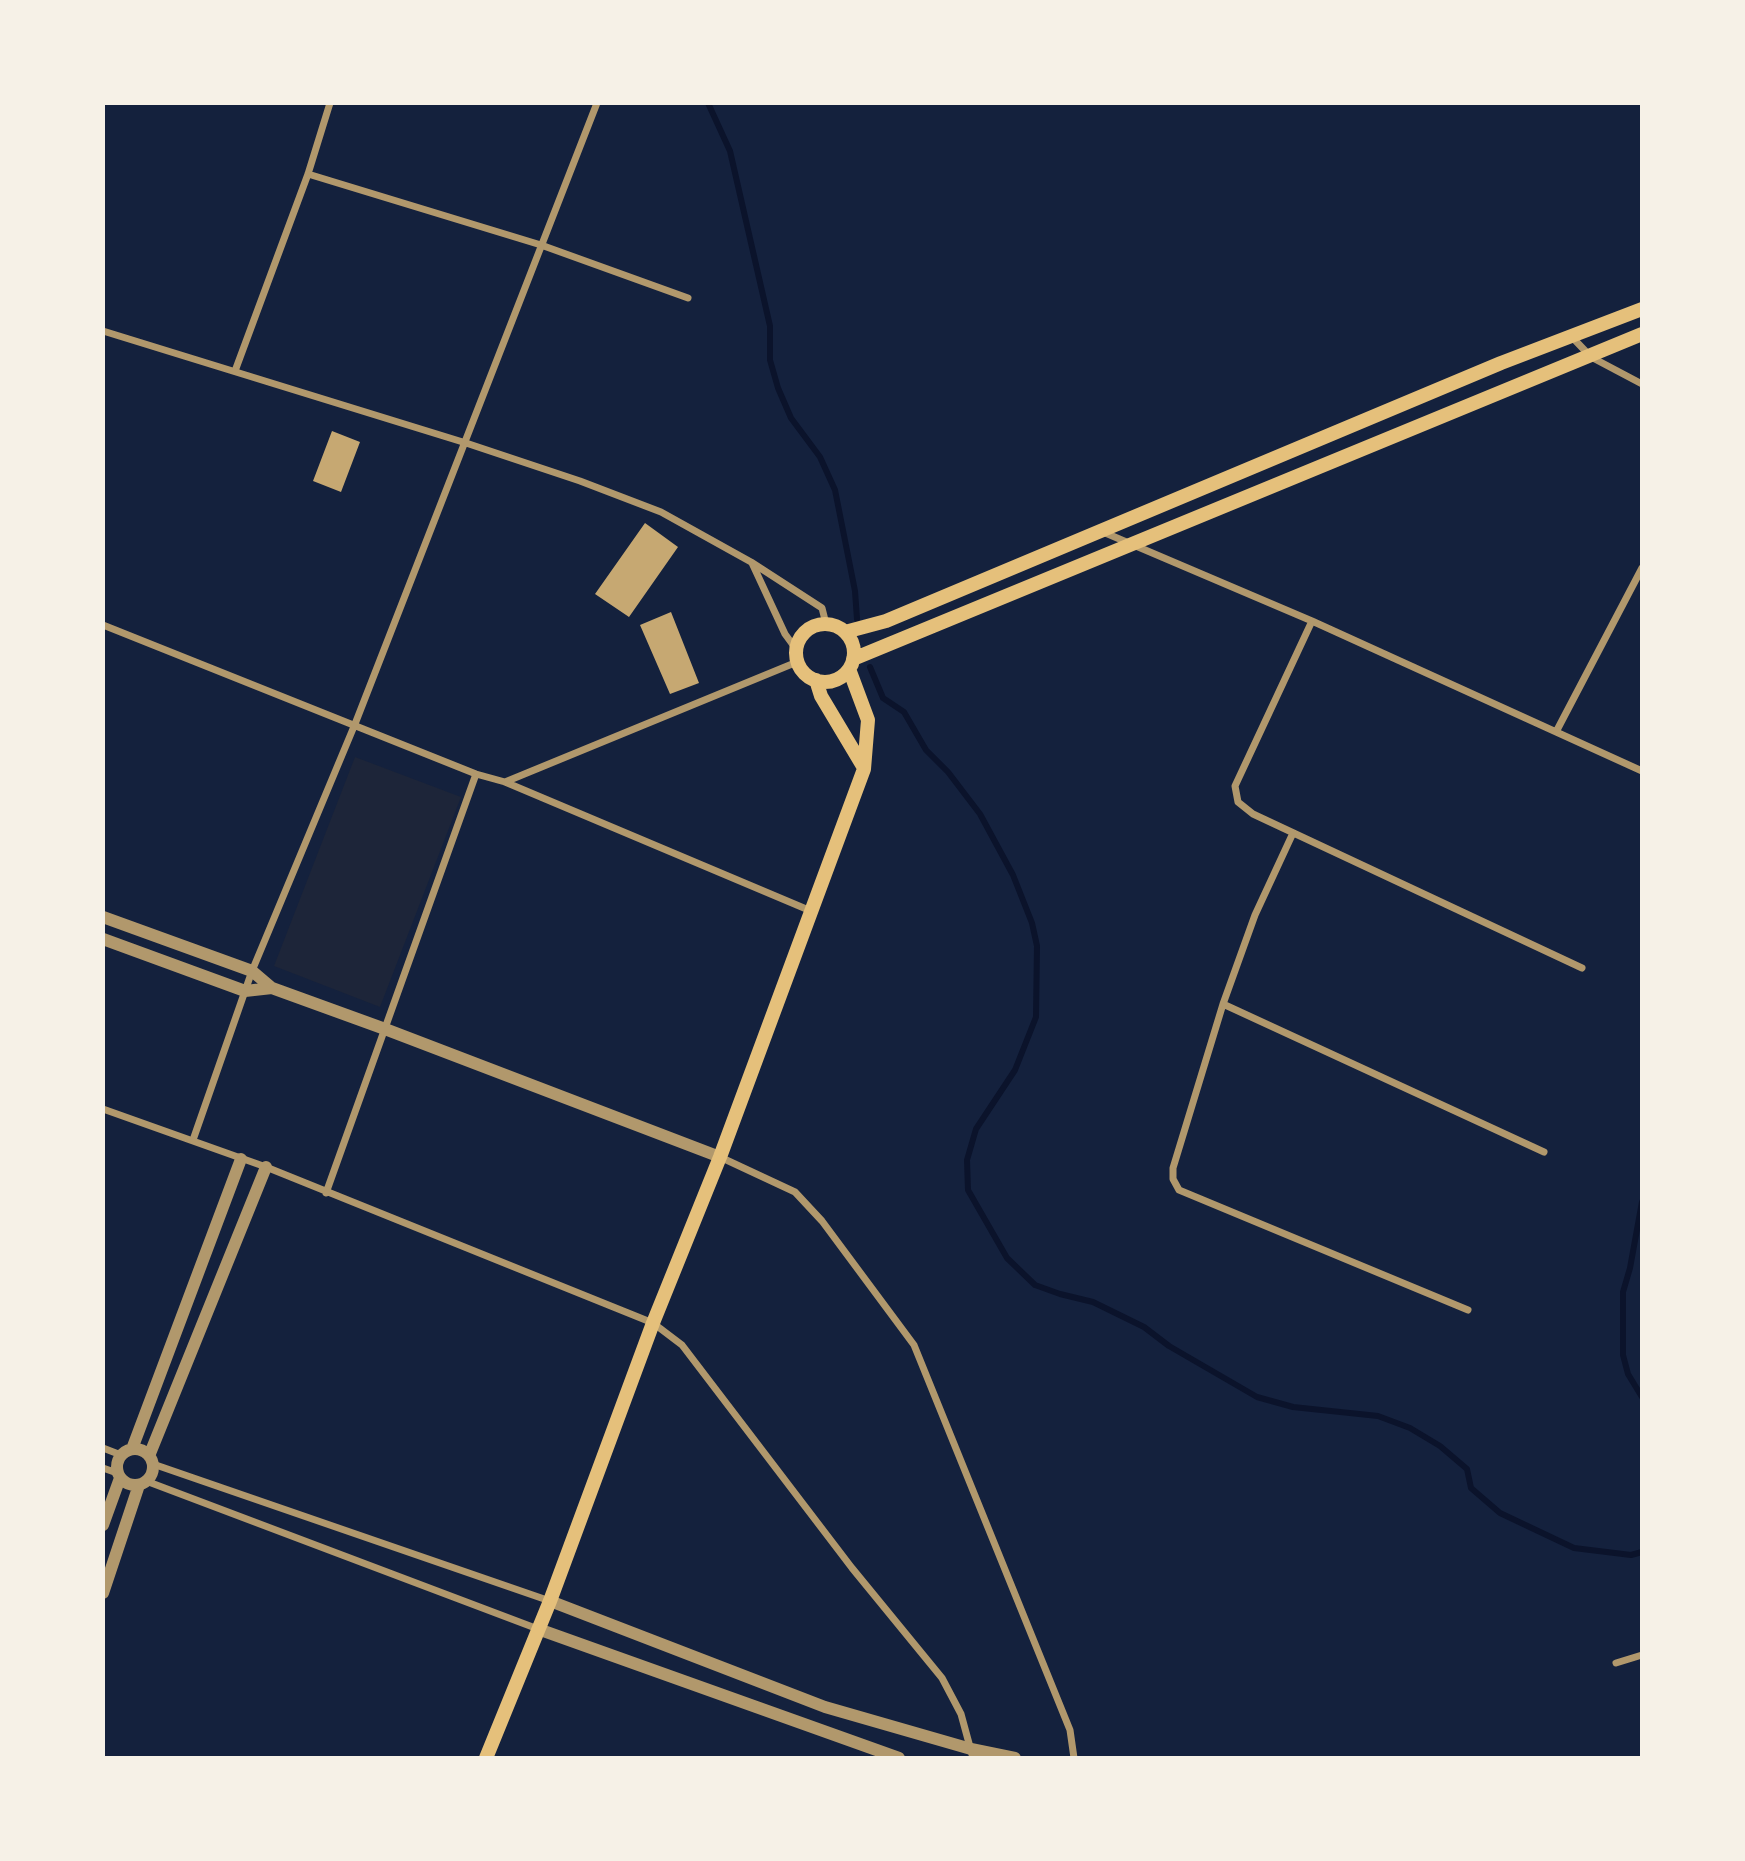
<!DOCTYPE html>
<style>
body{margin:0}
#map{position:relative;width:1745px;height:1861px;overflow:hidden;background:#14213d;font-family:"Space Grotesk",sans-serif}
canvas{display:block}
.frame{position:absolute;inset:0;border:105px solid #f6f1e7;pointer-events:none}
</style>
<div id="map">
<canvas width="1745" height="1861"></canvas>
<div class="frame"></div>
</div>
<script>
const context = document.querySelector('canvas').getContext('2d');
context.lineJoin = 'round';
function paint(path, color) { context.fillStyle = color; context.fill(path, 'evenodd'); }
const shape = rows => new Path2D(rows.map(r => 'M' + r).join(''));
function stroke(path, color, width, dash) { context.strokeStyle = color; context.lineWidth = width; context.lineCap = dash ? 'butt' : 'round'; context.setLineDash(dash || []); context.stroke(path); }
const green = shape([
 [355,757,461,797,380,1007,274,966]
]);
const stream = shape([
 [708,103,730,151,770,326,770,360,778,388,791,418,820,457,835,490,855,591,857,619],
 [870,667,883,698,904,712,926,750,948,772,980,814,1013,875,1032,923,1037,946,1036,1017,1015,1070,976,1129,967,1160,968,1190,1007,1258,1035,1285,1060,1294,1093,1302,1144,1327,1169,1346,1257,1397,1293,1407,1378,1416,1410,1428,1440,1446,1467,1469,1471,1488,1500,1513,1574,1548,1631,1555,1642,1552],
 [1642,1202,1630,1268,1623,1292,1623,1355,1628,1374,1642,1397]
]);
const building = shape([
 [332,431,360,442,341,492,313,481],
 [645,523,678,547,629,617,595,594],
 [671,612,699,683,670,694,640,625]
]);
const minor = shape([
 [308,174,541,245,688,298],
 [103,331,466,443,580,481,661,512,751,562,822,608,826,624],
 [1572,337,1591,357,1642,384],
 [235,371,308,174,330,103],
 [1103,532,1312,621,1642,771],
 [752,563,785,634,796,649],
 [1312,621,1235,786,1238,802,1253,814,1582,968],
 [103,625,476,774,505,782,811,911],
 [1556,732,1642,568],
 [505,782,797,662],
 [1293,833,1255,915,1223,1004,1173,1168,1173,1179,1179,1190,1468,1310],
 [1223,1004,1544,1152],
 [103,1109,266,1167,653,1323,682,1345,852,1568,942,1678,961,1714,973,1758],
 [193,1140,252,971,355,724,597,103],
 [720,1157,795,1192,822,1221,914,1345,1070,1730,1074,1758],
 [326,1193,476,774],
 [103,1448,121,1455],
 [153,1464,550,1601],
 [103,1468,117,1473],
 [146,1481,538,1629],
 [1616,1663,1642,1655]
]);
const tertiary = shape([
 [103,917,252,971,272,988,385,1029,720,1157],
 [103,939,245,991,272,988],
 '117 1467a18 18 0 1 1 36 0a18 18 0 1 1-36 0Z',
 [132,1449,241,1159],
 [149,1456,266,1167],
 [103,1525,120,1478],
 [103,1593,139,1485],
 [550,1601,825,1707,971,1749,1015,1758],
 [538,1629,899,1758]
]);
const secondary = shape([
 '796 653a29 29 0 1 1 58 0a29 29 0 1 1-58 0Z',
 [845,632,886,621,1501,363,1642,309],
 [853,659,1642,334],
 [816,680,821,696,864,768],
 [486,1758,550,1601,653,1323,720,1157,864,769,868,720,849,669]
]);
paint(green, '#1d2539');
stroke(stream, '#0b132b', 6);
paint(building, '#c6a872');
stroke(minor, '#b1986c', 7);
stroke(tertiary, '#b1986c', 12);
stroke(secondary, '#e5c07b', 14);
</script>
